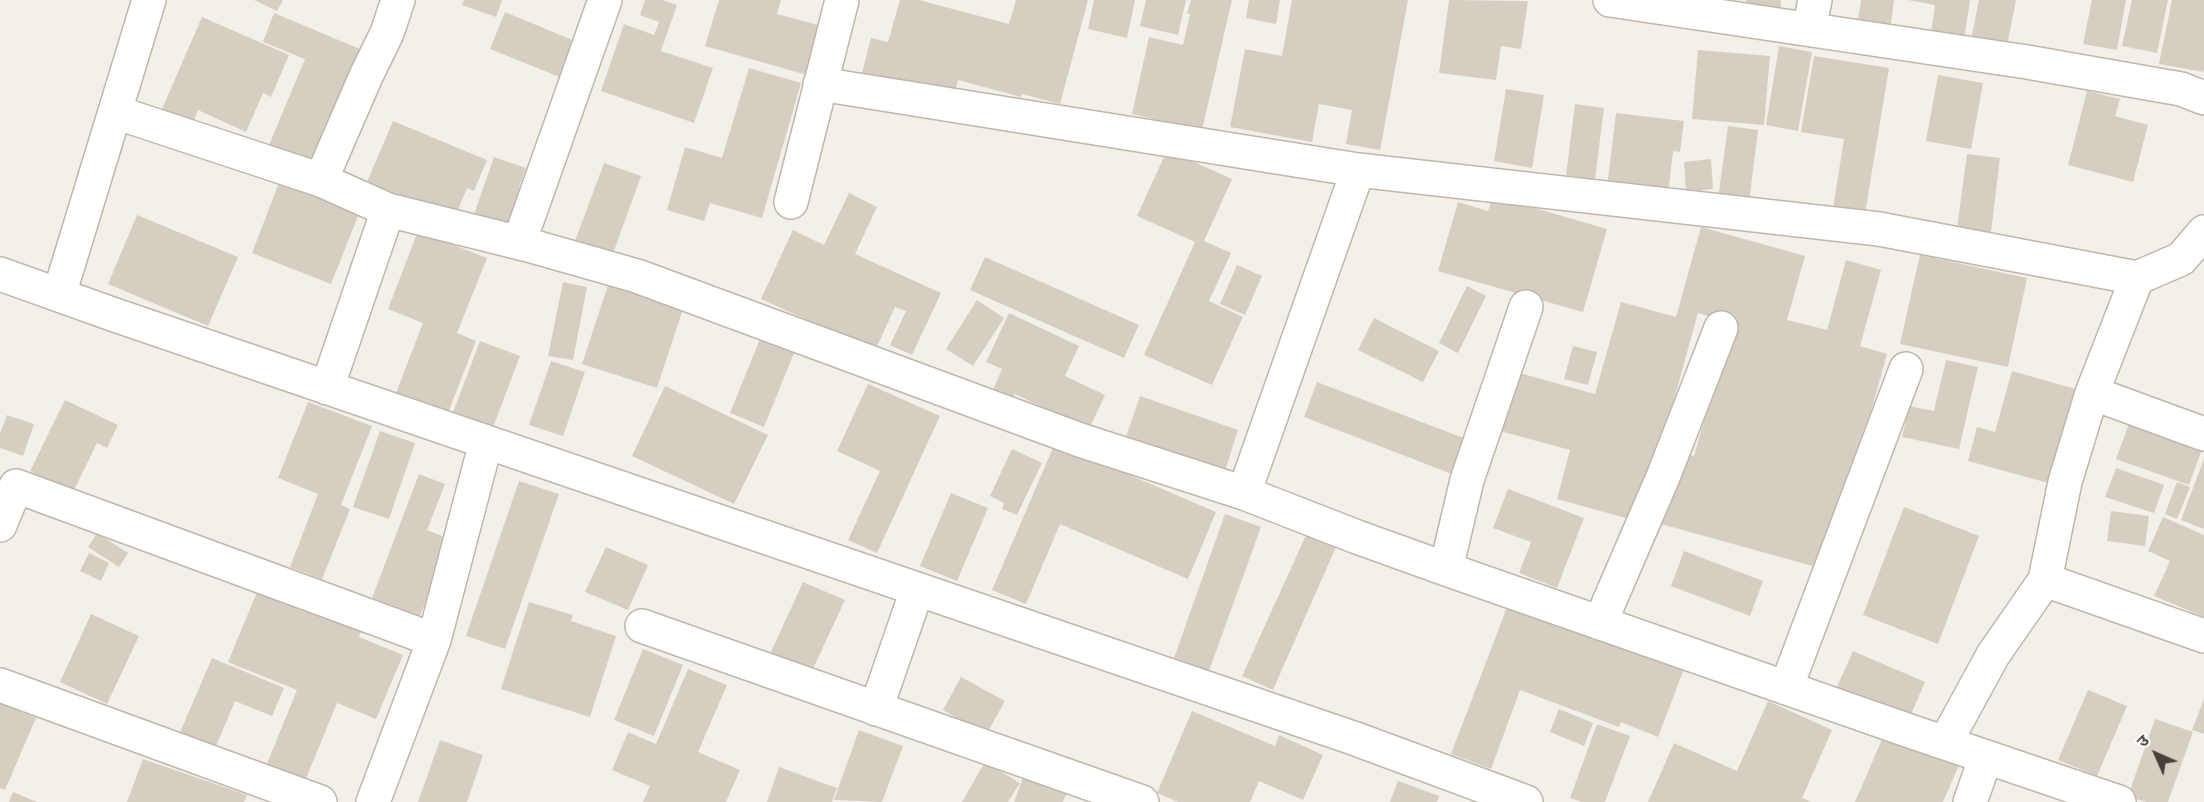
<!DOCTYPE html>
<meta charset="utf-8">
<style>
body{margin:0}
#map{position:relative;width:2204px;height:802px;overflow:hidden;background:#f3f0e9;font-family:Karla,"Noto Sans Devanagari",sans-serif}
canvas{display:block}
.north{position:absolute;left:2126px;top:724px;width:60px;height:60px;-webkit-text-stroke:4px #fff;paint-order:stroke;rotate:315deg;font-size:16px;font-weight:700;line-height:24px;text-align:center;color:#474038}
.north::after{content:'';display:block;margin:auto;width:21px;height:27px;background:#474038;clip-path:polygon(50% 0,100% 100%,50% 72%,0 100%)}
</style>
<div id="map">
<canvas width="2204" height="802"></canvas>
<div class="north">उ</div>
</div>
<script>
const context = document.querySelector('canvas').getContext('2d');
context.lineJoin = 'round';
function paint(path, color) { context.fillStyle = color; context.fill(path, 'evenodd'); }
const shape = rows => new Path2D(rows.map(r => 'M' + r).join(''));
function stroke(path, color, width, dash) { context.strokeStyle = color; context.lineWidth = width; context.lineCap = dash ? 'butt' : 'round'; context.setLineDash(dash || []); context.stroke(path); }
const building = shape([
 [254,0,283,0,277,11],
 [464,0,502,0,496,17,462,5],
 [645,0,662,0,677,5,661,51,713,68,694,123,601,91,624,24,654,35,659,22,640,15],
 [719,0,781,0,777,14,822,26,807,75,705,46],
 [900,0,919,0,1009,24,1016,0,1088,0,1060,104,1022,94,1021,97,958,80,953,98,862,73,871,38,888,42],
 [1094,0,1135,0,1127,38,1088,29],
 [1146,0,1186,0,1178,35,1140,26],
 [1191,0,1232,0,1202,130,1132,114,1149,37,1183,45,1190,14,1187,14],
 [1249,0,1280,0,1276,24,1246,18],
 [1292,0,1408,0,1380,150,1346,144,1352,110,1319,104,1312,142,1230,127,1245,49,1282,56],
 [1449,0,1528,1,1521,49,1501,46,1496,80,1439,73],
 [1746,0,1781,0,1780,11,1745,7],
 [1861,0,1894,0,1890,31,1857,27],
 [1908,0,1970,0,1963,46,1930,41,1935,5],
 [1979,0,2016,0,2005,56,1969,50],
 [2092,0,2126,0,2117,50,2083,44],
 [2132,0,2168,0,2157,53,2122,46],
 [2172,0,2204,0,2204,72,2159,64],
 [505,12,577,42,562,78,490,49],
 [274,13,367,52,320,165,269,145,305,59,263,42],
 [202,17,289,55,271,97,263,93,246,132,198,110,193,123,162,109],
 [1779,46,1812,52,1798,131,1766,125],
 [1698,50,1770,56,1764,125,1692,119],
 [1814,56,1889,68,1864,220,1832,215,1844,139,1801,132],
 [749,68,801,83,762,218,710,203,704,221,667,210,685,147,722,158],
 [1938,75,1983,83,1971,149,1926,141],
 [1506,89,1544,95,1532,168,1494,161],
 [2087,91,2120,99,2115,116,2148,125,2133,182,2068,165],
 [1575,104,1604,108,1595,179,1566,175],
 [1616,113,1684,121,1680,152,1673,151,1668,195,1607,188],
 [393,121,487,160,474,191,467,188,454,219,367,182],
 [1728,126,1758,130,1749,203,1718,199],
 [1167,150,1232,179,1204,241,1231,253,1209,301,1243,317,1212,385,1144,355,1195,242,1137,216],
 [1967,154,2000,158,1990,240,1956,235],
 [494,157,526,168,519,187,531,190,516,235,472,220],
 [1711,159,1713,189,1686,192,1684,162],
 [604,163,641,176,610,262,572,249],
 [280,180,360,211,331,284,252,253],
 [849,193,877,207,855,254,941,293,912,355,890,345,906,311,895,307,875,351,761,299,793,230,824,245],
 [1493,196,1607,229,1583,312,1438,271,1458,202,1488,211],
 [137,215,238,257,208,326,108,284],
 [1701,227,1805,256,1787,320,1827,330,1846,260,1881,270,1860,346,1887,354,1827,570,1661,524,1681,452,1694,456,1731,323,1698,313,1640,522,1557,499,1570,450,1500,431,1516,372,1595,394,1621,302,1676,317],
 [418,231,487,258,457,333,476,341,446,418,394,398,423,323,388,309],
 [1920,255,2027,278,2008,367,1900,344],
 [985,257,1139,325,1124,358,970,290],
 [1237,265,1262,276,1245,315,1220,304],
 [563,282,587,287,573,360,548,356],
 [608,285,683,309,657,388,582,364],
 [1467,286,1486,296,1458,353,1439,343],
 [977,300,1004,318,973,366,946,349],
 [1009,313,1079,346,1065,376,1105,395,1089,429,1015,394,1012,399,993,390,1002,369,986,362],
 [1374,318,1439,351,1423,382,1358,350],
 [760,339,794,353,764,427,730,413],
 [480,341,520,356,492,430,452,415],
 [1573,346,1597,352,1588,385,1564,379],
 [1946,360,1978,367,1959,449,1902,437,1909,406,1934,411],
 [551,361,585,372,563,436,529,425],
 [2012,371,2079,390,2052,484,1968,461,1977,427,1995,432],
 [1317,382,1466,439,1452,474,1304,417],
 [868,384,940,416,877,553,848,540,880,471,837,451],
 [665,386,768,435,734,504,632,456],
 [1140,396,1238,430,1225,471,1126,437],
 [65,400,118,425,107,448,97,443,73,492,30,471],
 [308,402,372,426,341,505,350,509,322,579,290,567,318,494,278,478],
 [7,415,34,424,23,456,0,448,0,434],
 [2130,421,2203,447,2189,485,2116,459],
 [380,431,415,443,389,519,353,507],
 [1055,443,1216,512,1188,579,1060,524,1026,604,992,590],
 [1012,449,1042,463,1017,515,1002,509,1004,503,990,496],
 [2204,459,2204,529,2181,520],
 [2116,468,2164,485,2154,513,2105,497],
 [419,474,445,484,427,530,450,539,420,616,372,598],
 [519,481,559,494,505,649,466,636],
 [2177,482,2190,487,2177,519,2165,514],
 [1508,489,1584,518,1557,588,1519,573,1531,542,1493,528],
 [951,493,988,508,957,581,920,566],
 [1904,507,1979,536,1938,644,1863,615],
 [2111,511,2149,516,2145,546,2107,541],
 [1225,514,1261,527,1209,671,1174,658],
 [2163,517,2204,535,2204,617,2154,596,2170,561,2148,551],
 [97,533,128,553,119,567,88,547],
 [1307,533,1336,547,1273,690,1242,676],
 [606,547,648,565,628,610,585,592],
 [1684,551,1763,581,1750,616,1671,586],
 [89,553,109,563,101,581,80,571],
 [803,582,845,600,811,673,770,654],
 [257,592,322,618,324,614,362,629,359,637,403,655,376,719,337,703,305,781,266,766,297,690,228,662],
 [529,602,573,615,571,621,616,636,590,717,501,689],
 [1509,602,1687,661,1658,737,1621,722,1619,727,1520,690,1491,769,1451,754],
 [91,614,139,636,107,704,60,682],
 [643,649,683,665,654,736,614,720],
 [1853,651,1925,682,1908,721,1836,689],
 [212,658,284,688,272,716,235,701,214,751,178,737],
 [688,669,727,685,698,752,740,770,726,802,643,802,650,786,612,770,628,732,656,744],
 [961,677,1005,701,986,735,943,710],
 [2088,690,2127,706,2097,776,2058,760],
 [2204,699,2204,734,2192,730],
 [1768,701,1832,730,1802,798,1812,802,1648,802,1674,743,1737,771],
 [0,703,36,718,5,790,0,788],
 [1559,709,1593,723,1584,746,1550,732],
 [1192,711,1275,746,1279,735,1323,755,1303,800,1259,781,1250,802,1178,802,1157,793],
 [2155,719,2193,732,2168,802,2146,802,2128,796],
 [1597,724,1630,736,1605,802,1582,802,1570,798],
 [859,730,903,746,882,802,834,800],
 [1883,737,1913,750,1914,747,1959,765,1943,802,1855,802],
 [440,740,483,755,467,802,418,802],
 [143,759,247,795,244,802,127,802],
 [985,762,1020,783,1008,802,962,802],
 [779,767,837,788,832,802,767,802],
 [1024,775,1067,792,1063,802,1014,802],
 [1398,781,1439,796,1437,802,1390,802],
 [13,792,37,802,9,802]
]);
const minor = shape([
 [1610,0,2027,62,2181,89,2204,98],
 [1809,29,1815,0],
 [820,84,1358,170,1244,493,1357,537,1446,569,1901,728,2119,802],
 [115,112,321,180,366,76,387,33,398,0],
 [1358,170,1879,229,2137,278,2092,393,2065,482,2045,580,1993,655,1945,743],
 [321,180,388,210,327,388],
 [791,202,842,0],
 [388,210,528,245,637,276,1080,440,1244,493],
 [519,243,605,0],
 [0,274,112,314,1356,739,1526,802],
 [2137,278,2181,259,2204,232],
 [59,295,149,0],
 [2092,393,2204,434],
 [0,525,16,486,434,640],
 [1446,569,1467,480,1526,307],
 [2045,580,2204,636],
 [1600,623,1663,477,1721,328],
 [642,626,1142,802],
 [0,685,320,802],
 [1786,688,1906,369],
 [876,709,917,590],
 [373,802,434,640,486,442],
 [1970,802,1986,757]
]);
paint(building, '#d7cec2');
stroke(minor, '#bfb7ac', 36);
stroke(minor, '#fff', 33);
</script>
